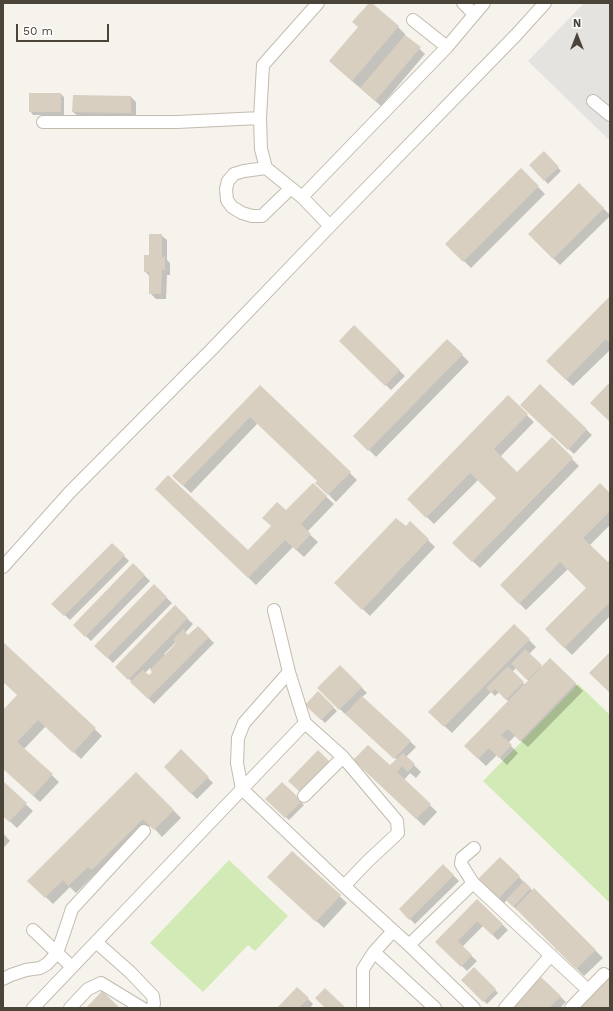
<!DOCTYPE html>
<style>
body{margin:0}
#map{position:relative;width:613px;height:1011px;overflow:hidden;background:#f6f3ec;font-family:"Work Sans",sans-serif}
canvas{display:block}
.frame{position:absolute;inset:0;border:4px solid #4b4439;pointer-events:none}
.north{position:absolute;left:557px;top:16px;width:40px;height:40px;-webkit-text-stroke:3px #fff;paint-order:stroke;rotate:0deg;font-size:11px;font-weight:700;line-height:16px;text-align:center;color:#4b4439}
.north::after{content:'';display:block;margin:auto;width:14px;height:18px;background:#4b4439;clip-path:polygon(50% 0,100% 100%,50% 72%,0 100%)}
.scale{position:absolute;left:16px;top:24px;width:93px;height:18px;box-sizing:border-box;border:2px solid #4b4439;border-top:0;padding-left:5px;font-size:12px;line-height:14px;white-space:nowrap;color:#4b4439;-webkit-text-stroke:3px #fff;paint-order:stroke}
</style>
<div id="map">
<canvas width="613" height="1011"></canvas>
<div class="frame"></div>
<div class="north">N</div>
<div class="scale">50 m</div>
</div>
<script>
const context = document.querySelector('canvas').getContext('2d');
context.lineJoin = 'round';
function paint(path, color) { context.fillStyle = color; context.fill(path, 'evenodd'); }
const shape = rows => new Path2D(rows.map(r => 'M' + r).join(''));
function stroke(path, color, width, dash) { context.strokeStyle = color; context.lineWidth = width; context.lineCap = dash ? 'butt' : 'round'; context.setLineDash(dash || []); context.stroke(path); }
const green = shape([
 [578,684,610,715,610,903,483,781],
 [229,860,288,916,255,951,248,945,203,992,150,943]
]);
const parking = shape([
 [584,3,610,3,610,137,608,139,528,61]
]);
const shadow = shape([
 [370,3,398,27,405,34,405,35,425,54,381,106,337,68,330,61,359,27],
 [61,94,64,97,64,115,33,115,30,111],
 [131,97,136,102,136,118,79,117,73,112],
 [544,153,561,171,548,184,530,165],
 [521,170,545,194,471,268,447,244],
 [579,184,610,215,610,216,560,265,529,234],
 [161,235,167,240,167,260,170,263,170,275,167,275,166,299,156,299,150,293,150,277,145,271,150,256],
 [610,297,610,350,573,386,547,361],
 [354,327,405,376,391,390,340,341],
 [447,340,469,362,376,457,355,436],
 [260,386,357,480,336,502,317,483,318,481,258,423,191,493,173,476],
 [540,386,592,435,574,454,527,410],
 [508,397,534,422,500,457,517,474,552,439,579,466,480,568,453,543,497,498,478,480,434,524,408,499],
 [313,484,334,504,307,532,318,542,304,557,293,547,256,585,163,496,248,552],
 [610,494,610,525,590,545,608,563,610,561,610,616,572,655,546,629,587,588,568,569,526,610,501,585],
 [406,528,428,540,435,547,370,616,343,590],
 [112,544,129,561,70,620,53,604],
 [133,564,150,581,91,641,74,625],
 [154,586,172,603,113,663,96,646],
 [175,607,193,624,185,633,188,637,198,627,214,643,154,704,117,667],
 [176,642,177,643,166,655,164,654],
 [150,668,154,672,149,677,145,673],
 [514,625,536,647,529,654,542,668,550,659,583,691,528,747,515,736,508,743,518,753,507,765,497,755,486,766,465,746,509,702,499,692,495,696,491,692,452,733,429,712],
 [516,668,529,681,525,685,512,672],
 [3,644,102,736,81,759,46,726,24,749,59,782,40,802,3,768,3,712,18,695,3,681],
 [340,666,367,693,362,697,416,747,406,757,421,772,416,778,410,773,404,780,437,812,424,826,362,767,390,767,397,760,346,713,345,714,318,688],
 [318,693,337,711,325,723,307,705],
 [181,751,213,783,197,799,165,767],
 [136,773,181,818,162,837,151,825,99,877,96,873,76,893,70,887,53,904,29,881],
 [3,783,33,811,17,828,3,815],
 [282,783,304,805,289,820,266,799],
 [3,833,10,841,3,848],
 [292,852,347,903,324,928,276,884],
 [500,858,524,882,524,883,533,891,534,890,603,958,584,976,517,909,517,910,507,900,504,903,479,880],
 [443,865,459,881,415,924,400,909],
 [477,900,508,930,498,940,483,926,462,947,477,961,467,971,437,942],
 [474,968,498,993,487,1004,462,980],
 [541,978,566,1002,560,1008,514,1008],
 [297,988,313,1004,310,1008,278,1008]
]);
const building = shape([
 [369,3,372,3,399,26,352,81,329,61,358,27,352,22],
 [405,35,421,47,375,101,360,88],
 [29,93,61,93,61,112,29,112],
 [73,95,131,96,131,113,72,112],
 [544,151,559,167,544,181,529,165],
 [521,168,539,186,463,262,445,244],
 [579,183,604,208,553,259,528,234],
 [149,234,162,234,162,257,165,257,165,270,162,270,161,294,149,294,149,272,144,272,144,255,149,255],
 [610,296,610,344,606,339,566,380,546,361],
 [354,325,400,370,385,386,339,341],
 [447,339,463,354,368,451,353,436],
 [610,382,610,422,590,403],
 [540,384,587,429,568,450,520,405],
 [260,385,351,472,328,495,315,483,317,481,250,417,183,486,172,476],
 [508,395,528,414,494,449,517,472,552,437,573,458,472,562,452,543,496,498,470,473,426,518,407,499],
 [168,475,248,550,271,526,262,518,277,502,286,510,313,483,327,496,301,524,311,534,296,550,285,540,248,578,155,489],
 [600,483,610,493,610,511,583,538,608,562,610,559,610,602,564,648,545,629,586,588,560,562,519,604,500,585],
 [396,518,406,526,410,521,429,539,362,610,334,583],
 [112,543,125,555,64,616,51,604],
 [133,563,145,575,85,637,73,625],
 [154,584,167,597,107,658,94,646],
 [175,605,188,618,128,680,115,667],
 [514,624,530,639,444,727,428,712],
 [198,626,209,637,148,699,130,682,143,670,149,675,152,672,150,670,176,643,173,640,183,629,188,635],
 [3,642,96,728,73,753,38,720,17,742,53,774,33,796,3,769,3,710,17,695,3,682],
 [525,649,542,665,527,680,511,664],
 [610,652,610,691,609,692,589,673],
 [550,658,576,683,520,741,508,729,501,735,512,745,499,758,489,748,478,759,464,746],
 [340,665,362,687,339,710,317,688],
 [508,666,524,682,506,700,495,689,491,693,486,688],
 [318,691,334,707,321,720,305,705],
 [362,696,411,741,394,759,345,714],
 [368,745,390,765,403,753,415,764,408,772,402,766,397,772,431,804,416,819,353,760],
 [181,749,209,777,191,794,164,767],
 [318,750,331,763,301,793,288,781],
 [136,772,174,810,154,830,143,819,92,870,88,867,68,886,63,880,45,898,27,881],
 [3,781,27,803,9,822,3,816],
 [282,782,302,801,285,818,265,799],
 [292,851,341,895,316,922,267,877],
 [500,857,520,876,498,899,477,880],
 [443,864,454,875,409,920,399,909],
 [524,881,531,888,513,907,506,900],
 [534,888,596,950,576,969,515,908],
 [477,899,503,924,492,935,477,921,458,941,472,955,461,967,435,942],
 [474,967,496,989,483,1002,461,980],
 [605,974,610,978,610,1008,580,1008,576,1004],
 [541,977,561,996,549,1008,513,1008,512,1007],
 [297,987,309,998,299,1008,277,1008],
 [325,988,346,1008,325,1008,315,998],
 [102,991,120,1008,86,1008]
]);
const minor = shape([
 [318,3,263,65,260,118,261,149,266,168,302,197,330,226],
 [463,3,474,14],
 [413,20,447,47],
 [593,101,610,115],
 [43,122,177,122,260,118],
 [266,168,244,171,234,174,228,181,226,189,227,200,232,207,242,213,252,216,262,216,291,188],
 [302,197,447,47,484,3],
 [3,567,70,492,213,348,330,226,516,35,545,3],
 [274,610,289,672,305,723,343,757,397,821,398,833,368,861,344,886],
 [289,672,244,723,238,738,237,763,242,789,344,886,409,945,474,1008],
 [304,796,343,757],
 [474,848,462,858,461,864,473,883,588,990],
 [33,930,72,967],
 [96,942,130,972,153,996,154,1004,151,1008],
 [409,945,473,883],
 [374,952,435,1008],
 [3,979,11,975,26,970,40,968,47,964,57,953,63,936,72,909,144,831],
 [33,1008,305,723],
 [70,1008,88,989,101,983,142,1008],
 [363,1008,363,969,374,952,393,931],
 [505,1008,551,955],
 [571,1008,604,974]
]);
paint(green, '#d2eab5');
paint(parking, '#e5e3e0');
paint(shadow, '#0003');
paint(building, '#d8cfc1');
stroke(minor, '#c2bbae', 14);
stroke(minor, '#fff', 12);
</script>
